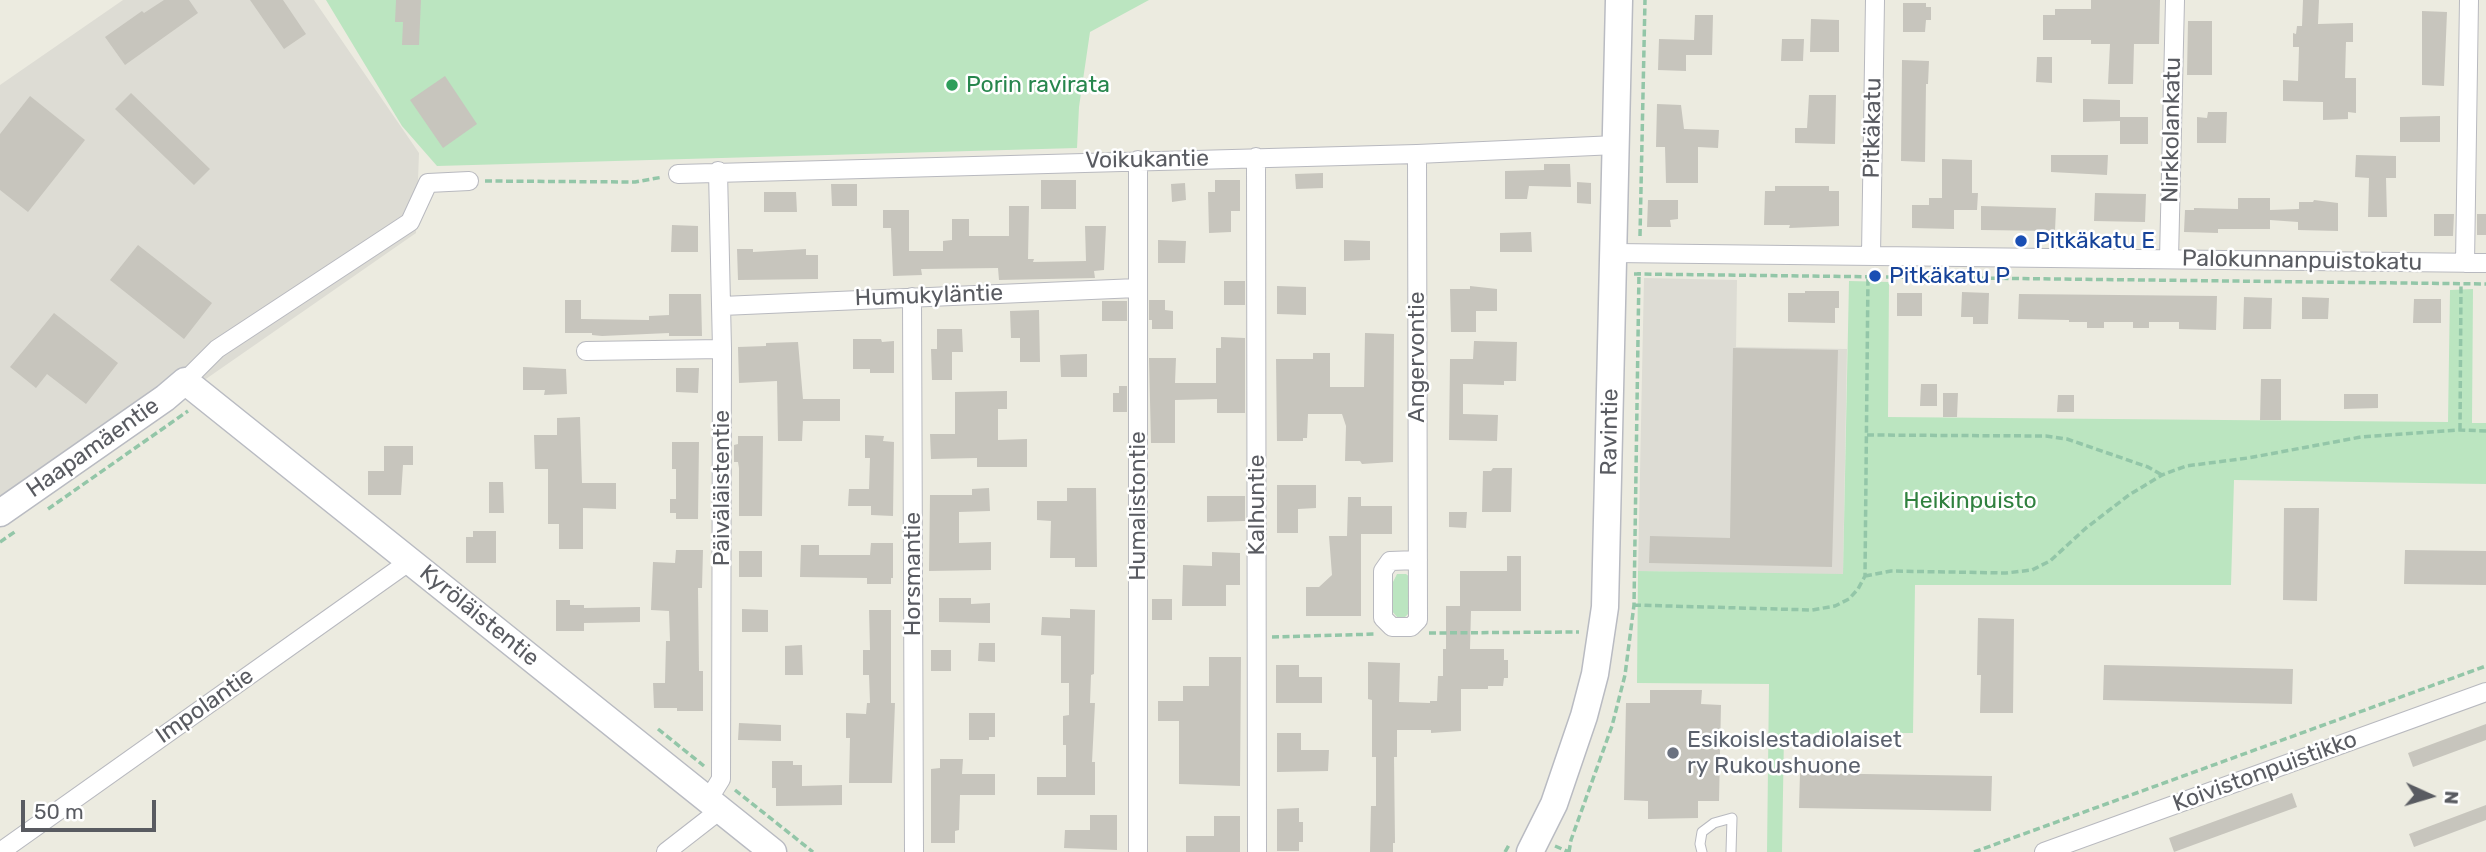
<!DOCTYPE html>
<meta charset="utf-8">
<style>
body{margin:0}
#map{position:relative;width:2486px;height:852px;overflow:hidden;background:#ecebe0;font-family:Rubik,sans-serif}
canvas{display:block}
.north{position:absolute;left:2395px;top:761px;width:70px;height:70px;-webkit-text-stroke:5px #fff;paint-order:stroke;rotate:94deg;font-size:19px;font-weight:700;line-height:28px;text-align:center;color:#595b61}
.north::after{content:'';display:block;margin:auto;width:24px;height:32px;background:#595b61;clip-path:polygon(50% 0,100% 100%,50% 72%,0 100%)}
.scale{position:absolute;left:21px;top:800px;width:135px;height:32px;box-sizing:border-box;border:4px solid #595b61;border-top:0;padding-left:9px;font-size:21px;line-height:24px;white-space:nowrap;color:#595b61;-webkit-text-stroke:5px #fff;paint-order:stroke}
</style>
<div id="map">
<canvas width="2486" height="852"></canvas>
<div class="north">N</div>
<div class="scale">50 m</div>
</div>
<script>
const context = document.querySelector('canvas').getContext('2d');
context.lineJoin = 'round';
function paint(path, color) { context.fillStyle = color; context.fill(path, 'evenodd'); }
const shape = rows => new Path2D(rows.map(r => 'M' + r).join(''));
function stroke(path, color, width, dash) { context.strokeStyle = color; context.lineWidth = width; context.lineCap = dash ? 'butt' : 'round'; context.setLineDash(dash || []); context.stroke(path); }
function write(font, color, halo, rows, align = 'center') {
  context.font = font + ' Rubik,sans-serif'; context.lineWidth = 5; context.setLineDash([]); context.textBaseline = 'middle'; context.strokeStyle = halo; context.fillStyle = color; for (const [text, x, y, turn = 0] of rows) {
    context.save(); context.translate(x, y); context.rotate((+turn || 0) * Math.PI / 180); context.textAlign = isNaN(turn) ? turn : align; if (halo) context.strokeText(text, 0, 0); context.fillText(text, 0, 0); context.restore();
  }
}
const industrial = shape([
 [123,0,314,0,419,153,416,233,0,522,0,85],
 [1644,278,1737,280,1736,347,1847,349,1843,575,1638,571]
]);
const green = shape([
 [326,0,1149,0,1090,32,1079,107,1077,148,437,166,402,126],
 [1849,281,1889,282,1888,417,2448,422,2450,290,2473,289,2472,423,2486,423,2486,484,2234,480,2231,585,1915,585,1913,733,1784,734,1782,852,1767,852,1769,684,1637,683,1638,571,1843,574],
 [1397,574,1406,574,1411,578,1410,612,1405,617,1397,617,1392,611,1390,588]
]);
const building = shape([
 [164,0,189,0,198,13,125,65,105,37,142,11,144,13],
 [250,0,283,0,306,34,284,49],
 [396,0,421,0,419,45,402,45,403,22,395,22],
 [2091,0,2160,0,2159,44,2134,44,2133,84,2108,84,2110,44,2091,44,2091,40,2043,40,2043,15,2055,15,2055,9,2091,9],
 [2303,0,2319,0,2318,24,2353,23,2353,42,2346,42,2345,78,2356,78,2356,113,2348,112,2348,119,2323,120,2323,102,2283,101,2283,80,2298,81,2299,47,2293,47,2293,33,2296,34,2297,26,2302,26],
 [1903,3,1926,3,1926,7,1931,7,1931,20,1926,20,1925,32,1903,32],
 [2422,11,2447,12,2444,86,2422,85],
 [1695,15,1713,15,1712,55,1686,55,1686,71,1658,70,1659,39,1694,40],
 [1811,19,1839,20,1839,52,1810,52],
 [2188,21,2212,21,2212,75,2187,75],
 [1782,39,1804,39,1803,61,1781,61],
 [2037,57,2052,57,2052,83,2036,82],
 [1902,60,1929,61,1928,84,1926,84,1925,162,1901,161],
 [445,76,477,124,443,148,410,100],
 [131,93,210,169,194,185,115,109],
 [1809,95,1836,95,1835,144,1795,143,1795,128,1807,128],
 [30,96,85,140,28,212,0,190,0,134],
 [2083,99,2120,100,2120,117,2148,117,2148,144,2120,144,2120,121,2083,122],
 [1657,104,1681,105,1684,129,1719,130,1718,148,1698,147,1698,183,1666,183,1665,147,1656,147],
 [2208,112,2227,112,2226,143,2197,143,2197,117,2207,118],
 [2440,116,2440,142,2400,142,2400,117],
 [2051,155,2108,155,2107,175,2051,172],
 [2356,155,2396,156,2396,178,2386,178,2387,217,2368,217,2369,178,2355,177],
 [1942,159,1972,160,1972,193,1978,193,1977,210,1954,210,1954,229,1912,228,1912,205,1929,205,1929,198,1942,198],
 [1544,164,1570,164,1571,187,1529,186,1527,199,1505,199,1505,171,1544,170],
 [1323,173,1323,188,1296,189,1295,174],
 [1041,180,1076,180,1076,209,1041,209],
 [1215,180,1240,180,1240,211,1231,211,1231,232,1209,233,1208,192,1215,192],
 [1577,182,1591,183,1591,204,1577,203],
 [1185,183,1186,200,1172,202,1171,184],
 [831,184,857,184,857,206,832,206],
 [1775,186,1829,186,1829,191,1839,191,1839,226,1789,228,1790,225,1764,225,1765,191,1775,191],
 [764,192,796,192,797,212,764,212],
 [2095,193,2146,194,2145,222,2094,221],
 [2238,198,2270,198,2270,210,2299,209,2299,202,2313,202,2314,200,2338,203,2338,231,2298,230,2298,222,2270,220,2270,229,2218,229,2218,233,2184,232,2185,210,2194,210,2194,208,2238,209],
 [1648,200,1678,200,1678,219,1670,220,1671,227,1647,227],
 [1009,206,1029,206,1028,259,1034,259,1033,262,1086,261,1085,226,1106,226,1104,270,1094,271,1095,278,999,280,998,268,921,269,922,275,893,276,891,228,883,228,883,210,909,210,909,251,943,251,943,241,952,240,952,219,969,219,969,236,1009,236],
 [1981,206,2056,208,2055,231,1981,230],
 [2434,214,2454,214,2453,236,2434,236],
 [2477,214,2486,214,2486,235,2477,235],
 [672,225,698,226,698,252,671,252],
 [1531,232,1532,252,1500,252,1500,233],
 [1158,240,1186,241,1185,263,1158,263],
 [1344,240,1370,241,1370,260,1344,261],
 [138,245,212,303,184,339,110,280],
 [737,249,753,249,753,252,806,249,806,255,818,255,818,279,738,280],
 [1224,281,1245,281,1245,305,1224,305],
 [1277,286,1306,287,1306,315,1277,314],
 [1470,286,1497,289,1497,311,1476,311,1476,332,1451,332,1450,289,1470,289],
 [1805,291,1839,291,1839,308,1835,308,1835,323,1788,322,1788,293,1805,293],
 [1962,292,1989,293,1988,324,1973,324,1973,317,1961,317],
 [1897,293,1922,293,1922,316,1897,316],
 [669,294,701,294,702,336,669,336,669,333,602,336,592,335,592,333,565,333,565,300,581,300,581,319,649,320,649,316,669,315],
 [2019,294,2217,296,2216,330,2179,329,2179,322,2149,322,2149,328,2133,328,2133,322,2104,322,2104,328,2087,328,2087,322,2069,322,2069,320,2018,319],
 [2244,297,2272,298,2271,329,2243,329],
 [2302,297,2329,298,2328,319,2302,319],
 [2414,299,2441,299,2441,323,2413,323],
 [1149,300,1165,300,1165,310,1173,311,1173,329,1152,329,1152,320,1149,320],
 [1102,301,1127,301,1127,321,1102,321],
 [1039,310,1040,362,1020,362,1020,338,1011,338,1010,311],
 [54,313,118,363,86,404,47,374,36,388,10,367],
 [937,329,962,329,963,352,952,352,952,380,932,380,931,349,937,349],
 [1365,333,1394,334,1393,462,1362,464,1360,461,1345,461,1346,426,1342,414,1308,414,1307,438,1303,438,1303,441,1277,441,1276,359,1313,359,1313,353,1330,353,1330,387,1364,387],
 [1221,337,1245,338,1245,413,1217,413,1217,399,1175,400,1175,443,1151,443,1149,358,1176,358,1175,383,1216,383,1216,348,1221,348],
 [853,339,881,339,882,342,894,341,894,373,870,373,870,369,853,369],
 [1474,341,1517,342,1516,381,1504,381,1504,385,1463,384,1463,414,1498,415,1497,441,1449,440,1450,359,1473,359],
 [798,342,803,399,840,399,840,421,803,421,802,441,778,441,777,381,739,383,738,347,766,346,766,343],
 [1733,348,1838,350,1832,567,1649,563,1650,536,1730,538],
 [1087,354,1087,377,1061,377,1060,355],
 [523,367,566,369,567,394,544,395,545,390,523,390],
 [676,368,699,368,698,393,676,392],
 [2261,379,2281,379,2281,420,2260,420],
 [1921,384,1937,384,1937,406,1920,406],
 [1119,386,1127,386,1127,412,1113,412,1113,393,1119,393],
 [1007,391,1007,409,998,409,998,440,1027,439,1027,467,977,467,977,458,931,459,930,434,955,434,955,392],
 [1943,393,1958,393,1957,417,1943,417],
 [2344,394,2378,394,2378,408,2344,409],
 [2058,395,2074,395,2074,412,2057,412],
 [580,417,582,483,616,483,616,509,583,508,583,549,559,549,559,524,548,524,548,469,535,469,534,435,557,435,557,418],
 [865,435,884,436,883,441,894,442,893,516,871,515,871,506,848,506,849,489,869,489,870,458,865,458],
 [738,436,763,436,762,516,739,516,739,468,738,462,734,462,734,445,738,444],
 [672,442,699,442,698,519,676,519,676,513,670,513,670,499,676,499,676,469,672,469],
 [384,446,413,446,413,465,403,465,401,495,368,495,368,471,384,471],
 [1493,468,1512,468,1511,512,1482,512,1483,471,1491,471],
 [489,482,503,482,504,513,489,513],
 [1277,485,1316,485,1316,508,1298,509,1298,533,1277,533],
 [989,488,990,511,959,512,959,543,991,542,991,570,929,571,930,495,972,495,972,489],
 [1067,488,1096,488,1097,567,1075,567,1075,558,1050,558,1051,521,1037,520,1037,501,1067,501],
 [1207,496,1245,496,1245,521,1207,522],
 [1348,497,1361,497,1361,506,1392,506,1392,534,1361,534,1361,616,1306,616,1306,587,1319,587,1332,575,1329,536,1347,536],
 [2284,508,2319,508,2317,601,2283,600],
 [1449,512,1467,512,1466,528,1449,527],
 [473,531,496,531,496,563,466,563,466,537,473,537],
 [871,543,893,543,893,578,891,578,891,584,867,584,867,578,800,577,801,545,819,545,819,555,870,555],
 [676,550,703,550,702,588,698,588,699,671,703,671,703,711,677,711,677,708,654,708,653,683,665,683,666,641,670,641,669,611,651,610,653,562,675,563],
 [2405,550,2486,551,2486,585,2404,584],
 [739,551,762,551,762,577,739,577],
 [1212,552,1240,553,1240,585,1226,585,1226,606,1182,606,1183,565,1212,566],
 [1507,556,1521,556,1521,611,1471,611,1470,649,1504,649,1504,660,1508,660,1508,678,1504,678,1503,686,1488,686,1488,689,1461,689,1461,731,1431,733,1431,730,1397,730,1397,757,1394,757,1395,843,1393,843,1393,852,1370,852,1371,806,1376,806,1376,757,1372,757,1372,700,1368,699,1368,662,1400,663,1399,702,1430,703,1430,701,1437,701,1438,676,1443,676,1443,649,1446,649,1446,606,1460,606,1460,571,1507,571],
 [939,598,971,598,971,604,990,603,990,623,939,622],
 [1152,599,1172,599,1172,620,1152,620],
 [556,600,570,600,570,605,584,605,584,608,640,607,640,622,584,623,584,631,556,631],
 [742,609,768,610,768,632,742,632],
 [1070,609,1095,610,1094,674,1091,675,1090,703,1095,703,1092,762,1095,762,1095,795,1037,795,1037,777,1066,777,1066,745,1063,745,1063,716,1069,715,1069,683,1061,683,1061,636,1041,635,1042,617,1070,618],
 [869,610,891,610,891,703,895,703,892,783,849,783,850,738,846,738,846,713,866,714,867,703,870,703,869,675,863,675,863,650,870,650],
 [1978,618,2014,619,2013,713,1980,713,1981,675,1977,675],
 [979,643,995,643,995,662,978,661],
 [802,645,803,675,785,675,785,646],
 [931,650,951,650,951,671,931,671],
 [1209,657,1241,657,1240,786,1179,784,1179,721,1158,721,1158,701,1183,701,1183,686,1209,686],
 [1276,665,1299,665,1299,677,1322,677,1322,703,1276,703],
 [2104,665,2293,669,2292,704,2103,700],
 [1650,690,1702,690,1701,704,1721,705,1719,801,1698,801,1698,818,1648,819,1648,801,1624,800,1626,703,1650,703],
 [969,713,995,713,995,737,989,737,989,740,969,740],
 [739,723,781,725,781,741,738,740],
 [2486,724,2486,740,2413,767,2408,753],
 [1277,733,1301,733,1301,750,1329,750,1328,771,1277,772],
 [940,759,963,759,962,774,995,774,995,795,960,795,959,830,955,831,955,843,931,843,931,769,940,768],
 [772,761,793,761,793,765,802,765,802,786,842,785,842,805,776,806,776,788,772,788],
 [1800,773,1992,776,1991,811,1799,808],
 [2292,793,2297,807,2174,852,2169,838],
 [2486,805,2486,820,2414,847,2409,834],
 [1299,808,1299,822,1303,822,1303,842,1299,842,1299,851,1277,851,1277,809],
 [1090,815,1117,815,1117,850,1064,848,1065,830,1090,830],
 [1214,816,1240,816,1240,852,1186,852,1186,836,1214,836]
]);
const path = shape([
 [485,181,635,182,663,177],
 [1640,236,1645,0],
 [1634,274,2486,284],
 [2460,430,2461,284],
 [1867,435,2046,436,2067,439,2148,467,2162,475],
 [48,509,188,411],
 [0,542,16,531],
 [1865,576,1891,571,2006,573,2032,570,2050,561,2086,528,2129,495,2162,475,2186,466,2248,458,2361,437,2460,430,2486,431],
 [1634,605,1812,610,1835,606,1849,599,1858,589,1865,576,1868,275],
 [1429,633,1579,632],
 [1272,637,1376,634],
 [658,729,704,766],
 [735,790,813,852],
 [1555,846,1569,852],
 [1505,852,1509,845],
 [1569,852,1571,840,1612,726,1625,675,1634,605,1639,272],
 [1974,852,2486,666]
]);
const lane = shape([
 [1702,852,1700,844,1702,832,1714,823,1732,818,1731,852]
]);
const street = shape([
 [1417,154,1418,620,1411,627,1392,627,1383,618,1383,571,1390,561,1418,560],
 [1256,157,1257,852],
 [1138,160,1138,852],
 [678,174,1417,154,1616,145],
 [1614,253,2486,263],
 [1871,255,1875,0],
 [2169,259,2175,0],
 [2465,263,2469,0],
 [912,297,914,852],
 [722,306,1137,288],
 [586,351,722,349],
 [185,381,217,349,410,222,428,183,469,181],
 [708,800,721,779,722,349,718,171],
 [0,852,410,561],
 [666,852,720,810],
 [2044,852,2486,692]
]);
const secondary = shape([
 [0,513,165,398,185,381,773,852],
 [1530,852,1554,804,1584,716,1595,674,1605,607,1619,0]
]);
const markers = [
 [952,85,7,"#2e9e5b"],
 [2021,241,7,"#1a4fb4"],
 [1875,276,7,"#1a4fb4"],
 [1673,753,7,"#6b7280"]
];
const leisureNames = [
 ["Porin ravirata",966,85]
];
const streetNames = [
 ["Pitkäkatu",1873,128,-89],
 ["Nirkkolankatu",2172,130,-89],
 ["Voikukantie",1147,160,-1],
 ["Palokunnanpuistokatu",2302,261,1],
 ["Humukyläntie",929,296,-2],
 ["Angervontie",1417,357,-90],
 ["Ravintie",1610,432,-89],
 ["Haapamäentie",93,448,-35],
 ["Päiväläistentie",722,488,-90],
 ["Kalhuntie",1257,505,-90],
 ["Humalistontie",1138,506,-90],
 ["Horsmantie",913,574,-90],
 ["Kyröläistentie",479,616,39],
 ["Impolantie",205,706,-35],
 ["Koivistonpuistikko",2265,772,-20]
];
const transitNames = [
 ["Pitkäkatu E",2035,241],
 ["Pitkäkatu P",1889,276]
];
const parkNames = [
 ["Heikinpuisto",1970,501]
];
const worshipNames = [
 ["Esikoislestadiolaiset",1687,740],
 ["ry Rukoushuone",1687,766]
];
paint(industrial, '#dddcd4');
paint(green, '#bbe5c0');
paint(building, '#c7c5bd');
stroke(lane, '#b8b9bf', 11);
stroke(street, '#b8b9bf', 20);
stroke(secondary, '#b9bbc2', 29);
stroke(path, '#93c6a8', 3.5, [7, 3.5]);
stroke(lane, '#fff', 9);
stroke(street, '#fff', 18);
stroke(secondary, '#fff', 26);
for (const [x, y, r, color] of markers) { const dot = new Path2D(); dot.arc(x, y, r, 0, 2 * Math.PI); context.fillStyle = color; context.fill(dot); stroke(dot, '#fff', 2.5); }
write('23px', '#27864d', '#fff', leisureNames, 'left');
write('23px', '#595b61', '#fff', streetNames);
write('23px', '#164399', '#fff', transitNames, 'left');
write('23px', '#30813f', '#fff', parkNames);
write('23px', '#5b616d', '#fff', worshipNames, 'left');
</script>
